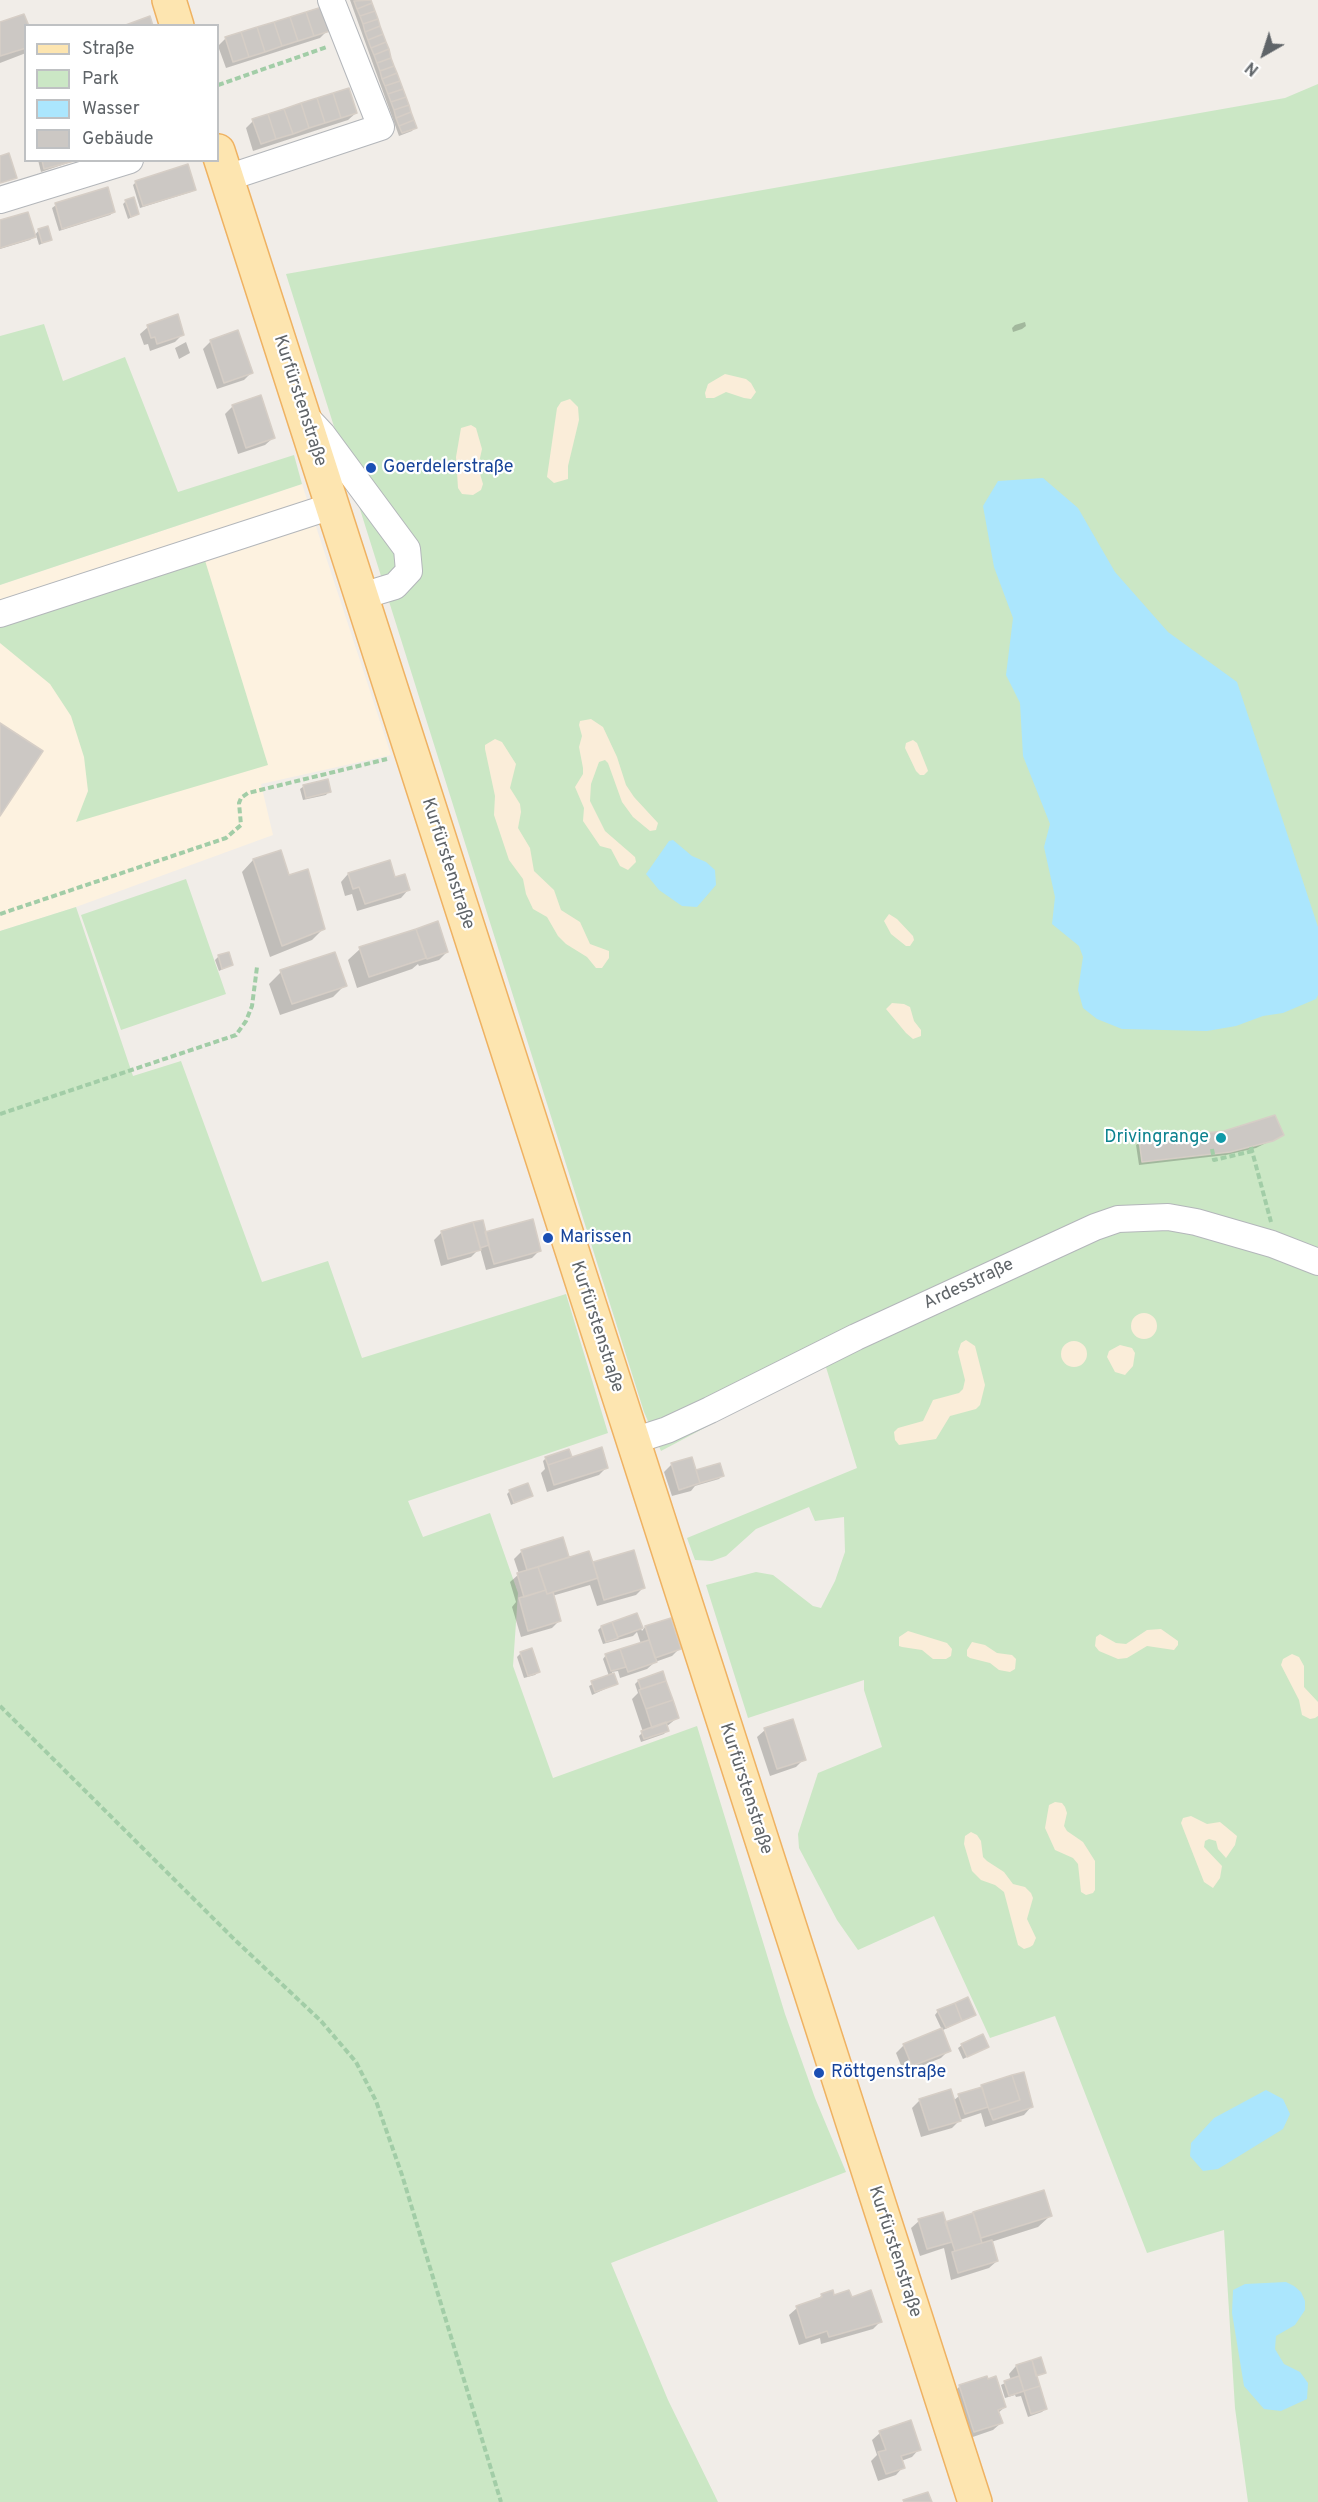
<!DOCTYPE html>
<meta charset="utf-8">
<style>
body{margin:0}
#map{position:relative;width:1318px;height:2502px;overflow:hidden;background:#f1ede8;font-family:Overpass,sans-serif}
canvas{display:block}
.legend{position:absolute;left:24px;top:24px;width:195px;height:138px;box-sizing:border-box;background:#fff;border:2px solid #bfc1c3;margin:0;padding:8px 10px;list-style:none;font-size:18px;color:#5f6468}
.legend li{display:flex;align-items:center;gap:12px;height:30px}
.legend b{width:30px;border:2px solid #bfc1c3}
.north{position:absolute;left:1234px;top:24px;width:60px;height:60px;-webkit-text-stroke:4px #fff;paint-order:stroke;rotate:219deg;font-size:16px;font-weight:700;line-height:24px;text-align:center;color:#5f6468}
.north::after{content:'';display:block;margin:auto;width:21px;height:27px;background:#5f6468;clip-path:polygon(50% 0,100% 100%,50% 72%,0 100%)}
</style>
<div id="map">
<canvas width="1318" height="2502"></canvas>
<ul class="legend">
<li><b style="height:8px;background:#fde5b0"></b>Straße</li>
<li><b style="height:16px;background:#cbe7c5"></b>Park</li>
<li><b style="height:16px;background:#abe6fd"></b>Wasser</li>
<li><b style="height:16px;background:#ccc8c4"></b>Gebäude</li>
</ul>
<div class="north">N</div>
</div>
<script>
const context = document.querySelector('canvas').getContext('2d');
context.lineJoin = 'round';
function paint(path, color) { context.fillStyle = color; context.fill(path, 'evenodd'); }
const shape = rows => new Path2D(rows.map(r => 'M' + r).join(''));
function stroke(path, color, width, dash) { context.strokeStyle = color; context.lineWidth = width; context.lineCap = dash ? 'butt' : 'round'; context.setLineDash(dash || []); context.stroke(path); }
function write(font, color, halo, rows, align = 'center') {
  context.font = font + ' Overpass,sans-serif'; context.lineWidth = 4.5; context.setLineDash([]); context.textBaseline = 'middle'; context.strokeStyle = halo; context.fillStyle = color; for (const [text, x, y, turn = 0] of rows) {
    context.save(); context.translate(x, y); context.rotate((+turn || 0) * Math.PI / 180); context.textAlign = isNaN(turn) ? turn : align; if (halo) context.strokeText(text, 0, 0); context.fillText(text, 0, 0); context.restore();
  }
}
const commercial = shape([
 [302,484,391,755,261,784,273,835,76,907,0,931,0,585]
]);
const green = shape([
 [1318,84,1318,2502,1248,2502,1235,2408,1224,2230,1147,2253,1055,2016,990,2038,934,1916,858,1950,837,1920,799,1848,798,1834,818,1773,882,1747,864,1690,864,1680,748,1718,706,1585,756,1572,773,1575,813,1606,821,1608,835,1581,845,1552,844,1517,815,1521,809,1507,756,1529,726,1556,712,1561,695,1560,687,1538,857,1468,825,1364,661,1451,644,1412,286,274,1285,98],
 [44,324,63,381,125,357,178,492,294,455,302,484,0,585,0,336],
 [203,554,268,765,76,822,88,791,84,757,71,716,50,684,0,643,0,622],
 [186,879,226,994,121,1030,81,915],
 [76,907,133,1076,181,1061,262,1282,328,1261,362,1358,566,1294,608,1433,408,1501,423,1537,490,1513,518,1593,513,1666,553,1778,697,1726,785,2014,815,2098,846,2172,611,2263,668,2400,718,2502,0,2502,0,931]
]);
const sand = shape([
 [725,374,746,379,751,383,756,392,751,399,744,398,726,392,714,398,706,398,705,393,708,384],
 [570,399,578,407,579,420,568,466,568,479,554,483,547,477,557,408,561,402],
 [471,425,476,428,482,449,478,467,483,484,481,490,473,495,462,494,458,488,456,457,461,428],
 [591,719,603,727,617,757,626,785,634,797,658,823,656,830,650,831,633,817,622,802,608,763,605,760,599,762,591,784,590,801,605,831,635,857,636,862,628,870,620,866,611,849,600,846,583,821,584,808,575,787,583,774,583,768,579,747,582,736,579,725,580,721],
 [495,739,502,742,516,764,510,788,520,804,521,812,518,828,530,848,534,871,554,890,561,910,580,922,590,944,609,951,609,958,602,968,596,968,587,957,566,944,558,936,547,917,533,909,526,894,523,879,509,860,494,815,495,796,485,749,485,745],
 [913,740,917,743,927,768,928,771,924,775,920,775,916,771,905,748,906,743],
 [889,914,897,919,913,936,914,940,910,946,906,946,891,934,884,921],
 [892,1003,904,1004,910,1007,914,1021,921,1030,921,1036,913,1039,906,1033,886,1009],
 '1131 1326a13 13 0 1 1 26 0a13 13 0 1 1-26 0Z',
 [966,1340,975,1346,985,1385,980,1405,976,1409,950,1416,936,1439,899,1445,895,1440,894,1432,898,1428,923,1421,933,1400,959,1393,963,1389,965,1380,958,1352,961,1343],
 '1061 1354a13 13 0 1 1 26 0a13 13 0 1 1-26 0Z',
 [1120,1345,1132,1348,1135,1353,1133,1366,1125,1375,1115,1372,1107,1357,1109,1351],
 [1161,1629,1178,1641,1178,1645,1174,1650,1147,1646,1127,1658,1118,1659,1099,1651,1095,1646,1096,1637,1100,1634,1116,1643,1126,1644,1147,1630],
 [908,1631,947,1643,952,1649,951,1656,946,1659,933,1659,922,1650,902,1647,899,1646,899,1637],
 [972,1642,985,1645,997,1653,1012,1655,1016,1659,1015,1669,1010,1672,999,1670,990,1663,970,1658,967,1656,967,1650],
 [1292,1654,1299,1657,1304,1666,1304,1687,1318,1702,1318,1716,1315,1718,1310,1719,1302,1715,1299,1700,1281,1665,1283,1659],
 [1055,1802,1062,1803,1065,1807,1067,1813,1064,1826,1067,1831,1083,1842,1095,1861,1095,1890,1093,1893,1086,1895,1081,1892,1078,1864,1073,1858,1055,1850,1045,1828,1049,1805],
 [1191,1816,1207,1824,1220,1822,1237,1836,1235,1845,1226,1858,1218,1849,1216,1841,1209,1839,1205,1841,1204,1847,1222,1866,1220,1878,1213,1888,1204,1882,1181,1823,1183,1818],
 [971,1832,977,1835,981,1841,983,1857,987,1861,1004,1872,1013,1884,1025,1887,1031,1893,1033,1898,1027,1919,1036,1938,1033,1945,1030,1947,1024,1949,1018,1945,1004,1892,995,1885,981,1880,972,1871,964,1844,965,1836]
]);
const water = shape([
 [1043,478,1078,508,1115,572,1168,632,1237,682,1318,927,1318,995,1316,999,1283,1013,1263,1016,1236,1026,1207,1031,1122,1029,1097,1019,1083,1008,1078,990,1083,957,1079,946,1052,924,1055,897,1044,847,1050,824,1023,756,1020,703,1006,675,1013,618,994,567,983,506,998,481],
 [673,840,692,856,706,862,715,870,716,885,697,907,682,906,659,890,646,874,669,841],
 [1266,2090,1283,2099,1290,2114,1283,2129,1218,2169,1203,2171,1190,2156,1191,2143,1214,2118],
 [1286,2282,1294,2286,1301,2292,1305,2301,1305,2310,1295,2325,1276,2336,1275,2349,1284,2364,1300,2372,1308,2383,1307,2399,1281,2411,1264,2409,1244,2386,1232,2313,1233,2290,1245,2284]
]);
const shadow = shape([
 [350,0,369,0,415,127,412,131,399,136],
 [0,24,26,26,26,53,0,63],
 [328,30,320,38,226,68,218,46,226,38],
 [356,113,348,120,253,151,246,128,253,121],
 [38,160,77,160,41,172],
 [136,182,194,189,191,192,140,208,133,185],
 [126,201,138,214,128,219,123,204],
 [56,205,114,212,110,215,59,231,52,208],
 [0,222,34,236,39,230,50,240,39,245,36,235,30,240,0,249],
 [1025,322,1026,326,1022,329,1013,332,1012,328,1015,325],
 [148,327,183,334,175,342,150,351,148,344,144,345,140,334],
 [237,332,251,373,244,380,217,389,203,349,210,342],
 [186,342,190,353,179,359,175,348],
 [233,406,273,438,265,445,238,454,225,414],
 [304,786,329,791,326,795,303,800,300,789],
 [280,852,289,877,324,928,312,940,270,957,242,872,253,860],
 [389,862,394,879,408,890,401,898,357,911,352,894,345,896,341,882,348,874],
 [437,923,447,952,439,960,419,966,418,964,412,969,357,988,348,960,360,949],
 [219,956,231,965,219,971,215,960],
 [281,972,345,985,333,997,280,1015,269,984],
 [1282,1135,1256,1148,1226,1155,1139,1165,1136,1145,1140,1142],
 [482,1222,485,1234,540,1250,532,1258,486,1270,480,1248,471,1257,441,1266,434,1240,441,1233],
 [546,1458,571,1459,607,1467,599,1475,547,1492,541,1473,545,1469,543,1461],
 [672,1464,695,1472,722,1476,719,1479,695,1486,691,1491,672,1496,664,1472],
 [510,1491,531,1496,511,1505,507,1494],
 [562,1539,568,1559,592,1564,633,1552,644,1587,636,1595,597,1606,590,1585,552,1596,560,1620,552,1628,521,1637,512,1607,516,1602,510,1582,519,1574,514,1559,522,1551],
 [636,1615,642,1631,645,1627,679,1649,672,1656,655,1662,647,1669,620,1678,618,1671,612,1672,616,1684,592,1695,589,1686,609,1676,603,1659,606,1655,641,1644,637,1632,633,1636,603,1644,598,1630,601,1627],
 [521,1653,538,1672,535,1675,524,1678,517,1657],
 [662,1673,677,1718,666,1727,667,1730,664,1734,641,1742,639,1736,643,1732,632,1699,638,1693,635,1684,638,1681],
 [765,1730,804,1759,796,1767,770,1776,757,1737],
 [938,2011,974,2015,941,2031,949,2050,941,2058,904,2073,896,2053,904,2045,942,2030,935,2015],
 [962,2045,987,2047,963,2059,958,2048],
 [959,2096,1031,2107,1024,2115,985,2127,981,2113,960,2120,952,2128,921,2137,912,2108,920,2100,953,2101],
 [973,2213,1050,2216,1038,2227,991,2242,997,2261,989,2268,951,2280,944,2248,920,2256,911,2228,919,2221,944,2224],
 [822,2295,851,2299,880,2322,873,2329,821,2344,820,2338,799,2345,789,2315,797,2308,816,2301],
 [1016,2366,1044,2372,1035,2377,1045,2409,1042,2412,1028,2417,1021,2396,1016,2397,1015,2395,1005,2398,1001,2385,1011,2380,1009,2374],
 [960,2386,1005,2407,998,2413,1001,2423,993,2430,967,2439,952,2394],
 [880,2433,919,2449,912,2457,901,2461,903,2467,896,2475,878,2481,871,2461,877,2455,872,2440]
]);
const building = shape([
 [371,0,372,3,357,9,354,1,371,0],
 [372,3,375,11,360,16,357,9,372,3],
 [322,7,330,31,314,36,306,12,322,7],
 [375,11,378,19,363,24,360,16,375,11],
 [306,12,314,36,298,41,290,17,306,12],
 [24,14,29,26,26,26,26,48,0,56,0,22,24,14],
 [150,16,153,26,123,26,150,16],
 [290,17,298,41,282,46,274,22,290,17],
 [378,19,380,26,365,32,363,24,378,19],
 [274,22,282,46,265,52,257,27,274,22],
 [380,26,383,34,368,40,365,32,380,26],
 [257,27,265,52,249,57,241,32,257,27],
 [241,32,249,57,233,62,225,37,241,32],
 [383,34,386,42,371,48,368,40,383,34],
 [386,42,389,49,374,55,371,48,386,42],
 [389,49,391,58,377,63,374,55,389,49],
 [391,58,394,66,380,71,377,63,391,58],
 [394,66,397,73,382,79,380,71,394,66],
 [397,73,400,81,385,86,382,79,397,73],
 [400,81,403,89,388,94,385,86,400,81],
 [349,88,357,113,341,118,333,93,349,88],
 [403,89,406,97,391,102,388,94,403,89],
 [333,93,341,118,325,123,317,98,333,93],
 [406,97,409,105,394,110,391,102,406,97],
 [317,98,325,123,309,128,301,103,317,98],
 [301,103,309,128,293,134,284,109,301,103],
 [409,105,411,112,396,118,394,110,409,105],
 [284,109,293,134,276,139,268,114,284,109],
 [411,112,414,120,399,126,396,118,411,112],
 [268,114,276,139,261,144,252,119,268,114],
 [414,120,417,128,402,133,399,126,414,120],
 [9,153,17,178,0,183,0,156,9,153],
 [42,160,74,160,74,161,44,169,42,160],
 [188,164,196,190,143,206,135,181,188,164],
 [108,187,115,212,62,229,55,203,108,187],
 [134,197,139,214,131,217,125,200,134,197],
 [28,212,36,237,0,248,0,220,28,212],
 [48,226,52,240,42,243,38,229,48,226],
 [178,314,184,335,157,344,155,337,151,338,147,325,178,314],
 [238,330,253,373,224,383,210,340,238,330],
 [261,395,275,438,246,448,232,405,261,395],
 [0,723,43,751,0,816,0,723],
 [328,779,331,792,306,798,303,785,328,779],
 [281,850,289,875,308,869,325,929,282,946,253,859,281,850],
 [390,860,395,877,405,874,410,890,365,904,359,887,353,889,348,873,390,860],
 [438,921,448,952,427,959,416,929,438,921],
 [416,929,426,958,369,977,359,947,416,929],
 [229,952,233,965,222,969,218,955,229,952],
 [335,952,347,986,292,1004,280,970,335,952],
 [1275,1115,1284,1135,1273,1141,1230,1152,1142,1162,1139,1140,1224,1131,1275,1115],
 [533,1219,541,1251,494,1264,485,1232,533,1219],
 [483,1220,489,1245,480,1248,473,1222,483,1220],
 [473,1222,481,1250,448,1259,441,1231,473,1222],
 [602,1447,608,1468,554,1485,548,1465,602,1447],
 [569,1449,572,1457,548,1465,545,1457,569,1449],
 [692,1457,700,1483,679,1490,671,1463,692,1457],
 [720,1463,724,1476,700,1483,696,1470,720,1463],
 [528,1483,533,1496,514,1503,509,1490,528,1483],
 [563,1537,569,1557,527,1570,521,1550,563,1537],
 [634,1550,645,1588,604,1600,593,1562,634,1550],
 [589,1551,598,1578,547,1594,538,1567,589,1551],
 [538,1567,546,1590,524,1597,517,1573,538,1567],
 [546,1590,547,1594,553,1592,561,1621,528,1631,519,1598,546,1590],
 [637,1613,643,1628,618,1637,612,1622,637,1613],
 [671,1618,681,1649,655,1658,645,1626,671,1618],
 [612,1622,618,1638,606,1642,601,1626,612,1622],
 [649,1640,657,1662,628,1672,620,1649,649,1640],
 [532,1648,540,1672,528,1676,520,1652,532,1648],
 [620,1649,626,1667,611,1671,605,1654,620,1649],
 [663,1671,666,1681,641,1689,638,1680,663,1671],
 [614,1673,618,1684,595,1692,591,1681,614,1673],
 [666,1681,673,1700,646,1709,639,1690,666,1681],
 [673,1700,679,1718,652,1728,646,1709,673,1700],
 [793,1719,806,1760,777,1769,764,1728,793,1719],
 [666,1722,669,1731,644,1739,641,1731,666,1722],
 [968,1997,976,2015,962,2021,955,2003,968,1997],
 [955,2003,962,2021,946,2028,937,2010,955,2003],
 [942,2028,951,2051,912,2066,903,2044,942,2028],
 [983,2034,989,2047,967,2057,961,2044,983,2034],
 [1024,2072,1033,2107,993,2120,989,2110,1020,2100,1012,2075,1024,2072],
 [1012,2075,1020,2100,989,2110,981,2085,1012,2075],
 [982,2087,988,2107,965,2114,958,2094,982,2087],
 [951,2089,961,2121,929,2130,919,2099,951,2089],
 [1044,2190,1052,2216,981,2238,973,2212,1044,2190],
 [943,2212,952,2242,927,2249,918,2219,943,2212],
 [973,2213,982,2243,955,2251,945,2222,973,2213],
 [992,2240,998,2261,958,2273,952,2252,992,2240],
 [833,2290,834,2295,849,2290,852,2297,871,2290,882,2322,829,2337,827,2331,806,2338,796,2306,822,2297,821,2294,833,2290],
 [1041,2357,1046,2373,1036,2376,1032,2360,1041,2357],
 [1032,2360,1040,2386,1024,2391,1016,2365,1032,2360],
 [987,2376,988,2379,996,2376,1006,2407,998,2410,1003,2423,974,2432,959,2385,987,2376],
 [1019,2376,1024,2391,1009,2396,1004,2381,1019,2376],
 [1040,2386,1047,2409,1031,2414,1024,2391,1040,2386],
 [911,2420,921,2450,901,2456,905,2468,886,2474,878,2452,886,2450,879,2431,911,2420],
 [928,2492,932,2502,904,2502,903,2500,928,2492]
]);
const path = shape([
 [218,85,327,47],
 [0,914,226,838,241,825,239,803,241,798,248,793,387,759],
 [0,1114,236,1035,246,1021,252,1006,257,967],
 [1251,1147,1271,1222],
 [1212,1149,1214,1160,1253,1151],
 [0,1706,235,1940,321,2021,356,2062,376,2101,402,2175,501,2502]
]);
const minor = shape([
 [227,178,381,127,331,0],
 [0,200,130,160],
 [308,419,322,434,407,549,409,571,395,586,362,596],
 [0,614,332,506],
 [633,1441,667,1430,710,1410,856,1337,1095,1227,1118,1219,1168,1217,1196,1222,1272,1244,1318,1262]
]);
const major = shape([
 [169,0,177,26],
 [218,151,975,2502]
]);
const markers = [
 [371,468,6,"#1a4fb4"],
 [1221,1138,6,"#0f9aa8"],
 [548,1238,6,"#1a4fb4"],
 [819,2073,6,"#1a4fb4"]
];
const streetNames = [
 ["Kurfürstenstraße",299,401,72],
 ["Kurfürstenstraße",447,864,72],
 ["Ardesstraße",969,1285,-25],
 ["Kurfürstenstraße",596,1327,72],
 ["Kurfürstenstraße",745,1789,72],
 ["Kurfürstenstraße",894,2252,72]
];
const transitNames = [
 ["Goerdelerstraße",383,468],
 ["Marissen",560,1238],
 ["Röttgenstraße",831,2073]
];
const cultureNames = [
 ["Drivingrange",1209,1138]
];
paint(commercial, '#fdf2e0');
paint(green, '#cbe7c5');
paint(sand, '#faedd9');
paint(water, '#abe6fd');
paint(shadow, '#0003');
paint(building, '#ccc8c4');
stroke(building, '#d6cec6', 1.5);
stroke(minor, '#b3b6ba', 28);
stroke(major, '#efb262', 36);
stroke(path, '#a2cda7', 4, [6, 3]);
stroke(minor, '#fff', 26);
stroke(major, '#fde5b0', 33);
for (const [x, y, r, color] of markers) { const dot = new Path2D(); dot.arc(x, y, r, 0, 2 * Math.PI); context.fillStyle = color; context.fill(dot); stroke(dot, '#fff', 2); }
write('18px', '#5f6468', '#fff', streetNames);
write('18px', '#164399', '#fff', transitNames, 'left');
write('18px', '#0d838f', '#fff', cultureNames, 'right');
</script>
